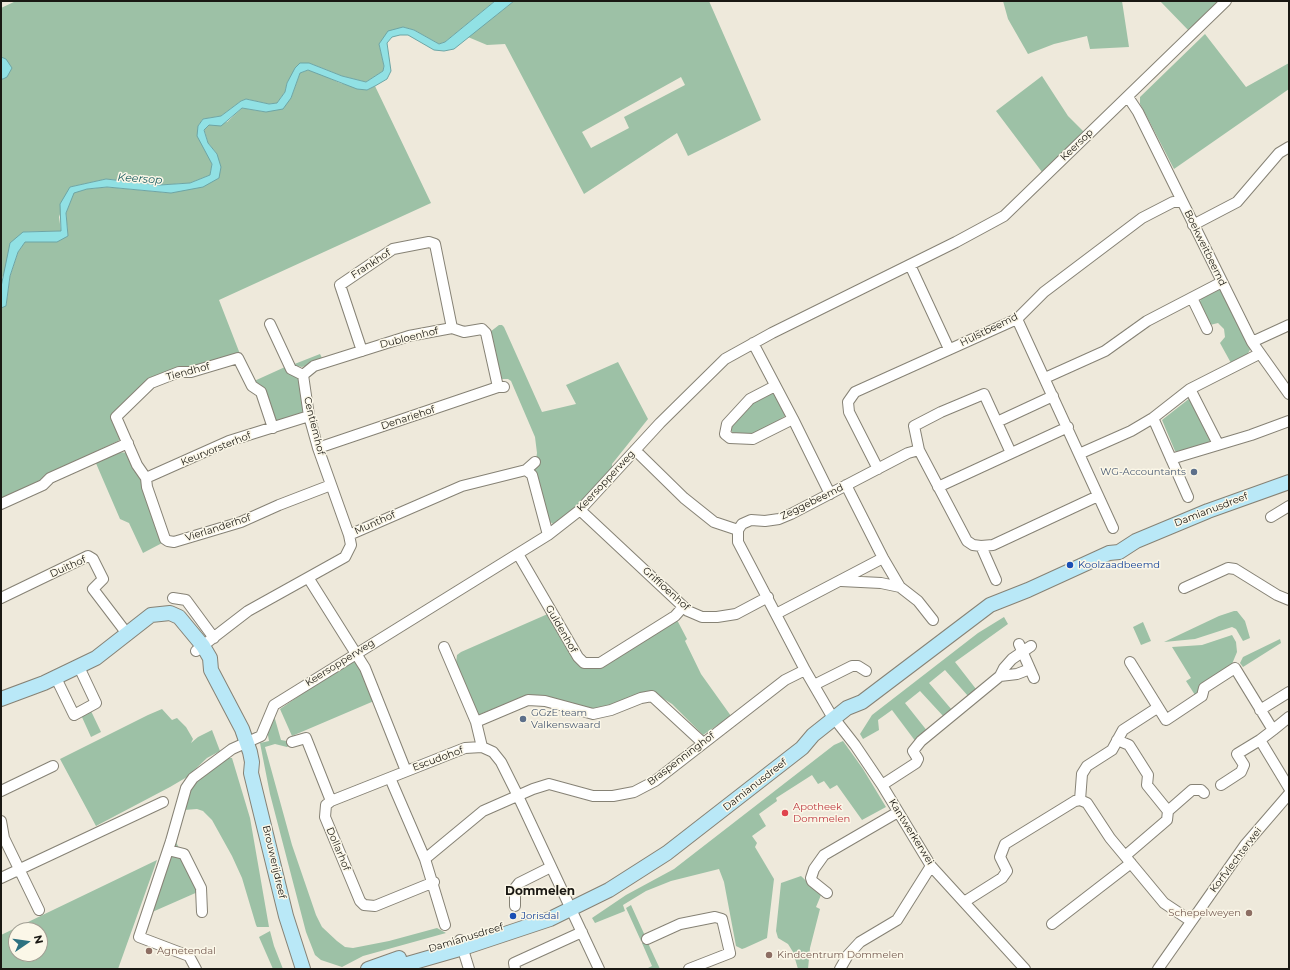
<!DOCTYPE html>
<style>
body{margin:0}
#map{position:relative;width:1290px;height:970px;overflow:hidden;background:#eee9db;font-family:Montserrat,sans-serif}
canvas{display:block}
.frame{position:absolute;inset:0;border:2px solid #1a1813;pointer-events:none}
.north{position:absolute;left:8px;top:922px;width:40px;height:40px;box-sizing:border-box;background:#fbf7e8;border:1px solid #a19e93;border-radius:50%;rotate:77deg;font-size:11px;font-weight:700;line-height:16px;text-align:center;color:#1a1813}
.north::after{content:'';display:block;margin:auto;width:14px;height:18px;background:#2c7180;clip-path:polygon(50% 0,100% 100%,50% 72%,0 100%)}
</style>
<div id="map">
<canvas width="1290" height="970"></canvas>
<div class="frame"></div>
<div class="north">N</div>
</div>
<script>
const context = document.querySelector('canvas').getContext('2d');
context.lineJoin = 'round';
function paint(path, color) { context.fillStyle = color; context.fill(path, 'evenodd'); }
const shape = rows => new Path2D(rows.map(r => 'M' + r).join(''));
function stroke(path, color, width, dash) { context.strokeStyle = color; context.lineWidth = width; context.lineCap = dash ? 'butt' : 'round'; context.setLineDash(dash || []); context.stroke(path); }
function write(font, color, halo, rows, align = 'center') {
  context.font = font + ' Montserrat,sans-serif'; context.lineWidth = 3; context.setLineDash([]); context.textBaseline = 'middle'; context.strokeStyle = halo; context.fillStyle = color; for (const [text, x, y, turn = 0] of rows) {
    context.save(); context.translate(x, y); context.rotate((+turn || 0) * Math.PI / 180); context.textAlign = isNaN(turn) ? turn : align; if (halo) context.strokeText(text, 0, 0); context.fillText(text, 0, 0); context.restore();
  }
}
const green = shape([
 [16,1,495,1,445,42,439,44,414,30,403,27,379,44,384,66,383,71,366,82,342,76,309,63,300,63,287,83,285,92,277,103,269,104,246,99,241,101,221,116,203,119,198,126,212,164,210,175,190,183,160,185,106,179,70,187,59,217,61,231,23,232,2,278,1,287,1,79,3,79,6,59,1,57,1,8],
 [514,1,709,1,761,120,688,156,677,133,584,194,505,44,487,45,468,37],
 [681,77,685,85,624,117,629,128,591,148,582,132],
 [1003,1,1122,1,1129,47,1090,49,1087,36,1054,44,1028,54,1008,19],
 [1160,1,1219,1,1190,32],
 [1205,34,1246,87,1289,63,1289,89,1174,169,1146,115,1140,104,1140,97],
 [308,70,321,74,340,83,367,90,375,86,431,203,219,300,240,354,187,370,179,369,112,415,120,439,118,441,44,476,43,480,1,501,1,308,6,306,10,276,18,252,25,241,42,242,68,236,66,213,73,193,78,191,87,189,107,187,171,193,219,178,217,154,208,143,204,129,209,125,227,122,242,108,266,112,291,98,300,73],
 [1042,76,1068,116,1084,132,1042,172,996,111],
 [1219,289,1222,290,1251,348,1247,355,1231,363,1220,343,1225,337,1224,329,1218,323,1210,325,1199,303,1202,297],
 [499,325,502,325,504,327,542,412,576,404,566,385,618,362,648,419,612,464,612,468,605,478,570,514,553,524,549,521,534,472,537,453,535,437,511,381,508,379,501,379,490,332],
 [320,354,323,360,302,367,292,365],
 [285,367,300,379,304,413,278,423,252,382],
 [773,391,787,415,754,435,734,435,730,428,736,421,753,403],
 [1190,398,1209,435,1210,441,1207,443,1178,452,1175,451,1162,420],
 [118,452,129,453,141,476,164,542,143,553,129,523,120,519,95,461],
 [1234,611,1237,611,1245,621,1250,638,1243,641,1236,629,1232,627,1195,639,1164,642,1219,616],
 [550,613,587,667,676,618,687,639,685,641,701,674,731,716,703,735,672,704,653,692,613,706,593,710,523,697,478,715,456,663,457,655,461,652],
 [1004,617,1008,624,955,662,976,689,968,696,945,670,929,683,952,710,944,717,920,691,905,703,928,732,916,742,892,710,878,720,879,730,863,739,860,734,872,715,978,633],
 [1143,622,1151,641,1141,645,1133,627],
 [1232,635,1236,642,1237,652,1232,664,1199,686,1201,691,1195,695,1186,681,1191,678,1172,647,1202,645],
 [1280,639,1281,643,1243,667,1240,663,1243,657],
 [350,661,357,662,374,701,292,736,280,709],
 [162,709,172,720,177,718,186,727,193,739,191,743,198,737,212,730,220,751,207,758,187,777,170,787,96,826,60,759,148,715],
 [91,711,101,732,91,737,81,715],
 [273,712,281,740,292,742,287,747,275,744,265,747,292,845,316,915,322,927,337,941,345,947,353,948,389,941,437,928,446,933,363,956,342,967,321,960,315,955,306,932,270,794,260,743,269,741,267,730],
 [843,741,863,769,886,807,862,820,837,785,830,789,824,781,818,784,812,775,776,798,777,801,759,814,766,826,752,836,757,843,755,847,774,879,767,938,745,948,742,949,736,946,724,882,719,869,671,881,646,891,623,905,625,911,595,923,592,918,626,895,674,869,834,745],
 [228,758,232,758,250,818,269,927,257,927,256,925,242,878,232,856,212,820,203,811,197,809,184,810,193,785,206,771],
 [175,840,200,891,150,913],
 [157,860,118,969,1,969,1,935],
 [16,930,40,930,40,954,16,954],
 [801,876,821,895,816,907,820,909,810,948,808,969,798,969,793,952,788,944,778,938,776,931,781,883],
 [631,905,646,938,641,941,626,908],
 [270,931,274,946,283,969,273,969,259,937],
 [647,941,660,969,646,969,652,966,642,943]
]);
const water = shape([
 [495,1,514,1,454,49,444,51,434,50,408,35,400,35,392,37,387,43,391,71,387,79,375,86,367,90,357,89,308,70,300,73,291,98,283,109,266,112,242,108,221,126,209,125,204,130,208,143,217,154,221,167,219,178,203,187,171,193,107,187,87,189,74,193,66,213,68,236,57,242,25,242,18,252,10,276,6,306,1,308,1,287,10,243,23,232,61,231,60,204,70,187,106,179,160,185,190,183,210,175,212,164,197,136,198,126,203,119,221,116,241,101,246,99,269,104,277,103,285,92,287,83,295,68,300,63,309,63,342,76,366,82,383,71,384,66,379,44,388,31,403,27,414,30,439,44,445,42,495,1],
 [1,57,6,59,12,68,7,77,3,79,1,79,1,57]
]);
const street = shape([
 [1128,97,1138,112,1252,342,1289,394],
 [1193,225,1237,202,1279,153,1289,147],
 [910,265,949,349],
 [1192,298,1207,329],
 [1017,319,1113,528],
 [270,324,291,369,303,375,309,416,318,448,349,535],
 [1252,342,1289,325],
 [753,343,793,419,830,494],
 [362,351,340,285,393,249,429,242,435,244,452,328],
 [303,375,314,366,409,336,452,328,464,332,482,329,486,333,498,387],
 [1045,378,1105,351,1147,321,1222,282],
 [775,386,750,399,727,424,725,434,730,438,753,439,793,419],
 [1190,389,1218,444],
 [1153,418,1188,497],
 [997,422,1053,396],
 [273,428,261,392,252,386,238,358,191,372,179,372,151,383,116,417,137,465,146,478,147,487,165,539,168,541,174,542,241,522,279,505,331,485],
 [318,448,498,387,504,387],
 [635,450,684,498,714,522,738,530,742,524,751,520,765,521,779,519,791,514,908,453,919,450],
 [1011,453,984,394,941,412,914,426,919,450,967,541,973,545,981,546,993,545,1098,496],
 [1079,454,1131,431,1153,418,1190,389,1259,354],
 [1171,459,1251,435,1289,421],
 [878,469,849,412,848,402,855,392,1017,319,1044,292,1142,218,1173,202,1182,202],
 [526,470,535,462],
 [146,478,229,441,309,416],
 [846,485,883,558,900,587,918,601,933,620],
 [938,487,1068,427],
 [1,504,43,485,50,478,128,443],
 [580,510,688,611,702,617,717,617,736,614,768,597],
 [1271,517,1289,506],
 [738,530,738,542,805,670,830,713,855,745,882,785,931,866,1025,969],
 [981,546,996,580],
 [518,554,578,657,584,663,600,663,675,616,683,607],
 [309,579,365,668,406,771],
 [841,581,881,583,900,587],
 [1184,588,1228,568,1235,569,1277,595,1289,600],
 [1,598,88,556,93,559,103,579,93,589,128,635],
 [173,598,186,600,214,638],
 [776,614,883,558],
 [1019,644,1034,678],
 [444,647,476,722,482,747],
 [196,651,248,611,345,557,351,545,349,535,462,486,526,470,532,475,548,535],
 [1130,662,1166,720,1202,696,1204,688,1235,668,1273,730,1260,740],
 [1000,676,1017,674,1030,669],
 [56,678,74,715,96,703,79,667],
 [814,685,852,666,858,666,866,671],
 [1260,710,1289,692],
 [476,722,528,700,545,701,593,714,611,710,641,698,652,696,703,743],
 [1273,730,1289,717],
 [1117,740,1129,745,1148,775,1147,785,1168,811,1192,790,1201,790,1204,793],
 [292,742,306,738,331,801,326,805,325,817,360,901,364,905,375,906,434,882],
 [390,778,425,859,445,925],
 [882,785,916,763,918,759,913,751,921,741,1000,676,1004,668,1012,659,1031,646],
 [1221,785,1241,772,1244,765,1237,754,1260,740,1289,788],
 [1,791,53,766],
 [1080,800,1087,803,1110,838,1164,903,1191,921],
 [1080,800,1082,774,1087,766,1112,750,1123,730,1157,708],
 [331,801,465,748,482,747,493,752,501,762,518,796,599,969],
 [1,821,4,838,39,910],
 [168,850,184,854,201,888,202,912],
 [1125,856,1167,820,1168,811],
 [425,859,483,811,533,789,549,784,593,796,613,796,634,792,655,781,785,680,805,670],
 [1,878,163,802],
 [827,893,812,881,811,878,814,869,824,855,898,812],
 [964,902,1002,878,1007,871,1000,857,1005,844,1075,801,1080,800],
 [515,906,515,888,519,883,551,867],
 [1052,924,1131,863],
 [647,939,680,924,715,917,722,919,730,953,689,969],
 [460,940,469,969],
 [196,969,189,956,139,937,171,841,186,788,193,778,232,749,261,736,274,705,548,535,580,510,660,423,725,359,772,333,956,242,1004,216,1226,1],
 [515,969,514,963,582,932],
 [840,969,848,955,860,942,897,920,931,866],
 [1158,969,1245,845,1289,794]
]);
const secondary = shape([
 [1,699,44,683,96,658,151,615,170,613,179,617,203,646,210,658,211,670,242,729,250,752,252,762,251,773,286,916,303,969],
 [368,969,399,958],
 [390,969,463,948,550,919,609,890,667,853,802,748,813,735,847,708,862,702,990,605,1028,590,1109,553,1119,552,1136,541,1208,511,1289,482]
]);
const markers = [
 [1194,472,4,"#5c6f8a"],
 [1070,565,4,"#1a4fb4"],
 [523,719,4,"#5c6f8a"],
 [785,813,4,"#e0444e"],
 [1249,913,4,"#8d6e63"],
 [513,916,4,"#1a4fb4"],
 [149,951,4,"#8d6e63"],
 [769,955,4,"#8d6e63"]
];
const streetNames = [
 ["Keersop",1077,145,-44],
 ["Boekweitbeemd",1205,248,64],
 ["Frankhof",371,264,-33],
 ["Hulstbeemd",989,330,-26],
 ["Dubloenhof",409,338,-14],
 ["Tiendhof",188,372,-15],
 ["Denariehof",408,418,-18],
 ["Centiemhof",314,426,76],
 ["Keurvorsterhof",216,449,-22],
 ["Keersopperweg",606,481,-47],
 ["Zeggebeemd",812,502,-26],
 ["Damianusdreef",1211,510,-21],
 ["Munthof",375,523,-24],
 ["Vierlanderhof",218,528,-18],
 ["Duithof",68,567,-24],
 ["Griffioenhof",666,589,42],
 ["Guldenhof",561,629,60],
 ["Keersopperweg",340,663,-32],
 ["Escudohof",438,759,-20],
 ["Braspenninghof",681,759,-37],
 ["Damianusdreef",755,785,-38],
 ["Kantwerkerwei",911,832,58],
 ["Dollarhof",338,849,67],
 ["Korfvlechterwei",1236,860,-53],
 ["Brouwerijdreef",274,862,77],
 ["Damianusdreef",466,938,-17]
];
const serviceNames = [
 ["WG-Accountants",1186,472],
 ["GGzE team",531,713,"left"],
 ["Valkenswaard",531,725,"left"]
];
const transitNames = [
 ["Koolzaadbeemd",1078,565],
 ["Jorisdal",521,916]
];
const healthNames = [
 ["Apotheek",793,807],
 ["Dommelen",793,819]
];
const educationNames = [
 ["Schepelweyen",1241,913,"right"],
 ["Agnetendal",157,951],
 ["Kindcentrum Dommelen",777,955]
];
const waterNames = [
 ["Keersop",140,179,4]
];
const quarterNames = [
 ["Dommelen",540,891]
];
paint(green, '#9dc1a6');
paint(water, '#91e1e4');
stroke(water, '#6da5a5', 1);
stroke(street, '#868275', 12);
stroke(secondary, '#868275', 16);
stroke(street, '#fff', 10);
stroke(secondary, '#b9e8f7', 14);
for (const [x, y, r, color] of markers) { const dot = new Path2D(); dot.arc(x, y, r, 0, 2 * Math.PI); context.fillStyle = color; context.fill(dot); stroke(dot, '#fbf7e8', 1.5); }
write('10px', '#1a1813', '#fbf7e8', streetNames);
write('10px', '#4e5e75', '#fbf7e8', serviceNames, 'right');
write('10px', '#164399', '#fbf7e8', transitNames, 'left');
write('10px', '#be3a42', '#fbf7e8', healthNames, 'left');
write('10px', '#785e54', '#fbf7e8', educationNames, 'left');
write('italic 11px', '#1b5e61', '#fbf7e8', waterNames);
write('bold 12px', '#1a1813', '#fbf7e8', quarterNames);
</script>
